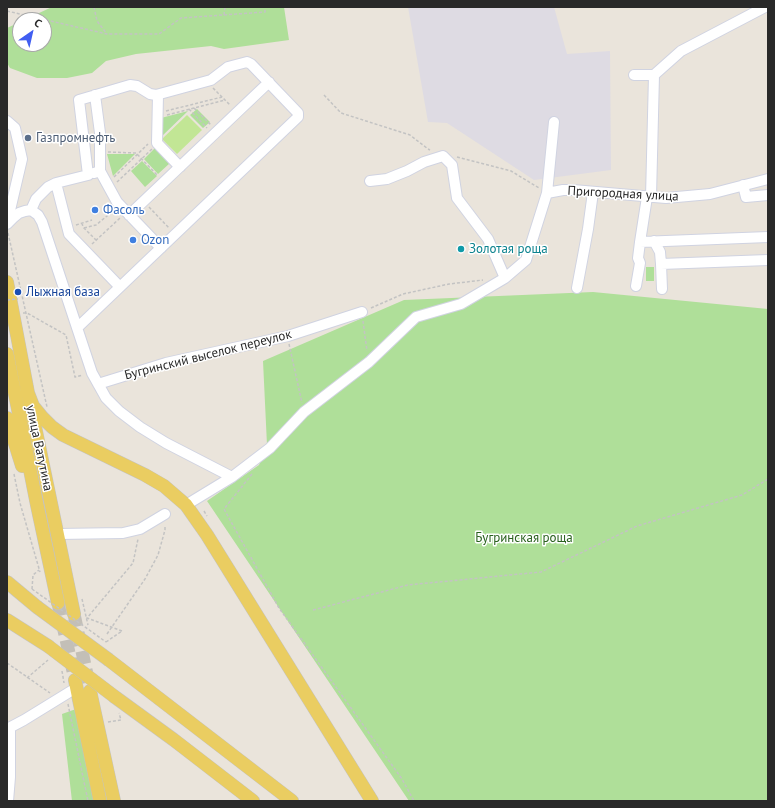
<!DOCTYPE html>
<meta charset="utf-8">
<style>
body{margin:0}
#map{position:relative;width:775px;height:808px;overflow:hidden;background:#eae4db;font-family:"PT Sans",sans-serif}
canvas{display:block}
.frame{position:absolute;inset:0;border:8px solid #292929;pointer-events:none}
.north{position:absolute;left:12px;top:12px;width:40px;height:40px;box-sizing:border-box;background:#fff;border:1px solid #a9a9a9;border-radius:50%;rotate:34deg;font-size:11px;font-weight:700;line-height:16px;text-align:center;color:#292929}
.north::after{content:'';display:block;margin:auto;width:14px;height:18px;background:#415ef1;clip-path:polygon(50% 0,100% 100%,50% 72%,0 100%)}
</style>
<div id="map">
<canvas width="775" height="808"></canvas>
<div class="frame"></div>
<div class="north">С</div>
</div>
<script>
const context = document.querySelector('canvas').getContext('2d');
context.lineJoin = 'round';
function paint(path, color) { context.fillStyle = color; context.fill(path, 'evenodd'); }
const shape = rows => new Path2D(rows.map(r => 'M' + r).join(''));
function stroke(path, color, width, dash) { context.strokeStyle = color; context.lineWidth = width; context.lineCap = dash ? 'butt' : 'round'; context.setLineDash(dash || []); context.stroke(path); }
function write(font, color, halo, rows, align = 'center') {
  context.font = font + ' "PT Sans",sans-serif'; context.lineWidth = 3; context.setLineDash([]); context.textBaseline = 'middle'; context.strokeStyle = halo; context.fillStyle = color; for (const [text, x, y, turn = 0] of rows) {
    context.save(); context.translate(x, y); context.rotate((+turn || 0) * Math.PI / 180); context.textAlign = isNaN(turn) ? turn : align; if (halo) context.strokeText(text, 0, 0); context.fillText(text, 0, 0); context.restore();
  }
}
const industrial = shape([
 [408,7,554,7,567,54,610,51,611,170,534,180,447,123,428,122]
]);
const green = shape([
 [52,7,284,7,289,40,224,49,211,46,136,54,106,61,92,73,67,78,37,78,10,68,7,63,7,28,20,22,20,44,44,44,44,20,24,20],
 [197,109,210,122,203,128,190,115],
 [188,111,161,137,161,118],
 [156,147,170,163,158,174,144,159],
 [107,154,135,154,113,176],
 [142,161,157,176,145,187,131,171],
 [646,267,654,267,654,281,646,281],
 [593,292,768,309,768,801,409,801,207,501,259,465,267,445,263,361,404,300],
 [76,709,95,801,72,801,62,714]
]);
const pitch = shape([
 [187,115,202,130,177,154,162,139]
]);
const majorTunnel = shape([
 [58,603,73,671],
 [74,614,89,684]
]);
const path = shape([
 [94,7,97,21,107,34],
 [7,11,107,34,159,34,181,18,265,12,265,7],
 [224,15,225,7],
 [213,88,230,105],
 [324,95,341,113,410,135,428,149,430,150],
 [194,108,211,125],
 [189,109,207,128],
 [166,111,222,97],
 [167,115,225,100],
 [108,152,136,153,158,176],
 [457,157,511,171,539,188],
 [114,177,148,144],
 [117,182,152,149],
 [149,207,169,228],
 [82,223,83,227,96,240],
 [76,225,92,220],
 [84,228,96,225,113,211],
 [8,233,47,407],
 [92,244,120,218],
 [371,308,403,294,449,284,483,280],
 [23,313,27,313,66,335,75,377,83,375],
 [363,321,367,351],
 [289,344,302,403],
 [14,474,20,503,40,572],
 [252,474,224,509,279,608,402,779,414,801],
 [204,511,207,516],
 [32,589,33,575,39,570],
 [82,599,88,625],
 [313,610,408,585,541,572,637,526,742,495,768,479],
 [122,631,87,618,133,563,138,539],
 [107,634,145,579,158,555,165,530,165,525],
 [106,642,122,631],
 [7,663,50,693],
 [62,671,64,683],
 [27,678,48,660],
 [68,704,88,801],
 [108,722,121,720,119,713]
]);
const minor = shape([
 [634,75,654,75,681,51,765,7],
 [158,95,157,143,180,167],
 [7,121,15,128,22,159,7,223],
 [100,171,117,202,161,248],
 [94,173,100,171,100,133,95,95],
 [370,181,387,179,407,171,424,162,443,156,452,165,457,198,488,239,505,278],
 [743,185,746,197,768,195],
 [547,193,563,190,573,190,666,198,710,194,768,179],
 [647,197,640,242,768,237],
 [651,197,654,75],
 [31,210,36,199,48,187,56,183],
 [129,215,269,82],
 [7,224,13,218,19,213,25,211,31,210,38,215,42,222,92,373,106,398,119,411,140,427,166,443,232,477],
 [654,241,660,252,661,264,768,260],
 [661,264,662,289],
 [636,286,640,263,638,258,640,242],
 [577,288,588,229,593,192],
 [77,328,298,117,298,113,251,64,247,62,228,67,211,80,156,95,150,94,137,86,130,85,79,100,88,175,56,183,69,234,120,287],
 [98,384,166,363,288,336,362,312],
 [186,505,232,477,270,448,304,412,369,362,416,317,461,304,505,278,526,260,547,193,554,122],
 [58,534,123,533,140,529,165,514],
 [7,729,24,720,76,688],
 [8,801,10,777,10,728]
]);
const major = shape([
 [7,282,28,393,74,614],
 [7,354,37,505,58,603],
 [28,393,33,406,42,417,52,427,63,435,145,475,164,486,186,505,207,535,372,801],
 [7,418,22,466],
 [7,582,37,607],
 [7,620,48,646],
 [109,660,292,801],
 [75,680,100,801],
 [90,691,114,801],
 [115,697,174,740,253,801]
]);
const pathBridge = shape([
 [7,300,18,299],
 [32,589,106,642]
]);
const majorBridge = shape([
 [37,607,109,660],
 [48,646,115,697]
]);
const markers = [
 [28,138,4,"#5c6f8a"],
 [95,210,4,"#3f7fe0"],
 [133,240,4,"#3f7fe0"],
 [461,249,4,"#0f9aa8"],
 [18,292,4,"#1a4fb4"]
];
const serviceNames = [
 ["Газпромнефть",36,138]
];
const streetNames = [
 ["Пригородная улица",623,194,3],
 ["Бугринский выселок переулок",208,355,-14],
 ["улица Ватутина",39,448,78]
];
const shopNames = [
 ["Фасоль",103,210],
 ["Ozon",141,240]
];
const cultureNames = [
 ["Золотая роща",469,249]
];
const transitNames = [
 ["Лыжная база",26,292]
];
const parkNames = [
 ["Бугринская роща",524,538]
];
paint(industrial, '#dedbe3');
paint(green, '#afdf99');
paint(pitch, '#c2e695');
stroke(majorTunnel, '#c3bfb7', 13, [13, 6]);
stroke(minor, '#d0d3e1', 12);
stroke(major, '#c3c3c3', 14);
stroke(path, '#c3c3c3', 1.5, [3, 2]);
stroke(minor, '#fff', 10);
stroke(major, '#eacd61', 13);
stroke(majorBridge, '#c3c3c3', 14, []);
stroke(pathBridge, '#c3c3c3', 1.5, [3, 2]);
stroke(majorBridge, '#eacd61', 13);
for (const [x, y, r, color] of markers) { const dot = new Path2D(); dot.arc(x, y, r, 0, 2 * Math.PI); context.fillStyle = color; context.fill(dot); stroke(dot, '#fff', 1.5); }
write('13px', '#4e5e75', '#fff', serviceNames, 'left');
write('13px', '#292929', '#fff', streetNames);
write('13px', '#366cbe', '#fff', shopNames, 'left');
write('13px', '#0d838f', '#fff', cultureNames, 'left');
write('13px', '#164399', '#fff', transitNames, 'left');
write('13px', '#29611d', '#fff', parkNames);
</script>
